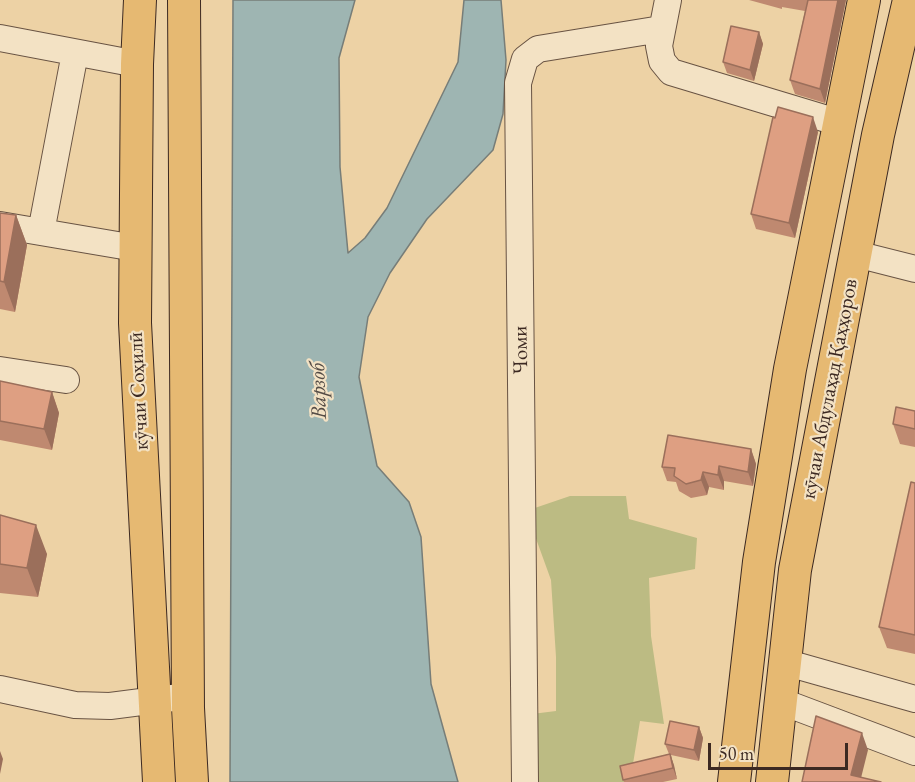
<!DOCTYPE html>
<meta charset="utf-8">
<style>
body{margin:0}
#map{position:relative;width:915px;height:782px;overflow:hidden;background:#edd2a5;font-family:"EB Garamond",serif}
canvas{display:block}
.scale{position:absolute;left:708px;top:743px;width:140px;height:27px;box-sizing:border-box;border:3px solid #3c2922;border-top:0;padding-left:8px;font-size:18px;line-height:21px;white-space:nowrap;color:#3c2922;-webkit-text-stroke:4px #f3e2c4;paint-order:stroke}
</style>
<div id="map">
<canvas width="915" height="782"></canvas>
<div class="scale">50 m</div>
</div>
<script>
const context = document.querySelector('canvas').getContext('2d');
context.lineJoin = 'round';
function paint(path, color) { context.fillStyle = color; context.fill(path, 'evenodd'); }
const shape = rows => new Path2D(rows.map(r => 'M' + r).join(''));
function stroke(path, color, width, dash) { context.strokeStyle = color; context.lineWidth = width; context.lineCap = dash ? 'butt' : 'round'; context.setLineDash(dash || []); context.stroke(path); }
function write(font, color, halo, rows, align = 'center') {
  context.font = font + ' "EB Garamond",serif'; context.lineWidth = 4.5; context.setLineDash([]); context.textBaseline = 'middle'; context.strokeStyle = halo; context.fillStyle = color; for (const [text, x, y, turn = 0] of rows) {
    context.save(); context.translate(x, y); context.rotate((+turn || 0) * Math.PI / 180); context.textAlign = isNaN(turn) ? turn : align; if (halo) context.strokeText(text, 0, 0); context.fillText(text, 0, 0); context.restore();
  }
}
const green = shape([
 [570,496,626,496,629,519,697,538,695,569,649,578,651,636,664,724,640,721,630,782,531,782,532,714,556,711,556,657,551,580,526,511]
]);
const water = shape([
 [233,0,355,0,339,58,340,167,348,253,365,238,387,208,458,62,464,0,501,0,506,60,503,114,493,150,427,219,390,273,368,317,359,377,377,466,409,502,421,537,431,684,458,782,230,782,233,0]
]);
const minor = shape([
 [668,0,659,46,662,61,671,72,840,123],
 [0,38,137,64],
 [0,225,135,248],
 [41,232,75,53],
 [856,254,915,269],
 [0,370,66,380],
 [784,662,915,699],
 [0,689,75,705,110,706,188,696],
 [780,701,915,752],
 [525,782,518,83,525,59,538,49,661,29]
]);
const major = shape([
 [140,0,137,64,135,323,159,782],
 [184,0,188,708,192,782],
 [734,782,759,562,790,369,864,0],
 [772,782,795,570,878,135,909,0]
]);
const wall = shape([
 [749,0,846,0,825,103,795,94,790,80,805,11,782,7,782,9],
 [759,32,763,44,754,81,727,73,723,62],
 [818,132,795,238,756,229,751,214],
 [0,213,16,215,27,245,15,312,0,309],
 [0,381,52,392,59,413,52,450,0,440],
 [915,411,915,447,900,444,893,424],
 [751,449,756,464,753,486,724,481,724,490,709,487,707,495,691,498,679,491,676,482,667,481,662,467],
 [915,483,915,654,887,648,879,627],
 [0,515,47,554,38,597,0,593],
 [699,727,703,738,699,761,671,755,677,779,663,782,624,782,620,766,669,754,665,744]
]);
const shadedWall = shape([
 [838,0,846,0,825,103,820,89],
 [759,32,763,44,754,81,750,70],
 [813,117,818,132,795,238,789,223],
 [16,215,27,245,15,312,4,282],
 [52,392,59,413,52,450,44,429],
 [751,449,756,464,753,486,748,472],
 [719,466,724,481,724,490,718,475],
 [703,472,709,487,707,495,701,480],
 [36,525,47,554,38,597,27,568],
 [699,727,703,738,699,761,694,750],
 [862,733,868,750,860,782,851,775],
 [0,751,3,759,0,774],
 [670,754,674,765,677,779,673,768]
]);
const building = shape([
 [808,0,838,0,820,89,790,80,808,0],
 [731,26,759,32,750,70,723,62,731,26],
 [778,107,813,117,789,223,751,214,773,117,775,118,778,107],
 [0,213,16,215,4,282,0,281,0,213],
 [0,381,52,392,44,429,0,421,0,381],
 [896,407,915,411,915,429,893,424,896,407],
 [668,435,751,449,748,472,719,466,718,475,703,472,701,480,686,484,674,476,675,468,662,467,668,435],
 [911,482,915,483,915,635,879,627,911,482],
 [0,515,36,525,27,568,0,564,0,515],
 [816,716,862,733,851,775,881,782,802,782,816,716],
 [670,721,699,727,694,750,665,744,670,721],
 [670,754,673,768,623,780,620,766,670,754]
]);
const streetNames = [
 ["Чоми",521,350,-91],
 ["кӯчаи Абдулаҳад Қаҳҳоров",830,389,-79],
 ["кӯчаи Соҳилӣ",139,391,-93]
];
const waterNames = [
 ["Варзоб",319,391,-92]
];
paint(green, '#bcbb83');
paint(water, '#9eb5b2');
stroke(water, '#777d78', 1.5);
stroke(minor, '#685343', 28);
stroke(major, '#3c2922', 34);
stroke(minor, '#f3e2c4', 26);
stroke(major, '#e6b972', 32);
paint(wall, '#bf8970');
paint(shadedWall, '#9b6f5b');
paint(building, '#de9f82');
stroke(building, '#9b6f5b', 1.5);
write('21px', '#3c2922', '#f3e2c4', streetNames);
write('italic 22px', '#544c46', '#f3e2c4', waterNames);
</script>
